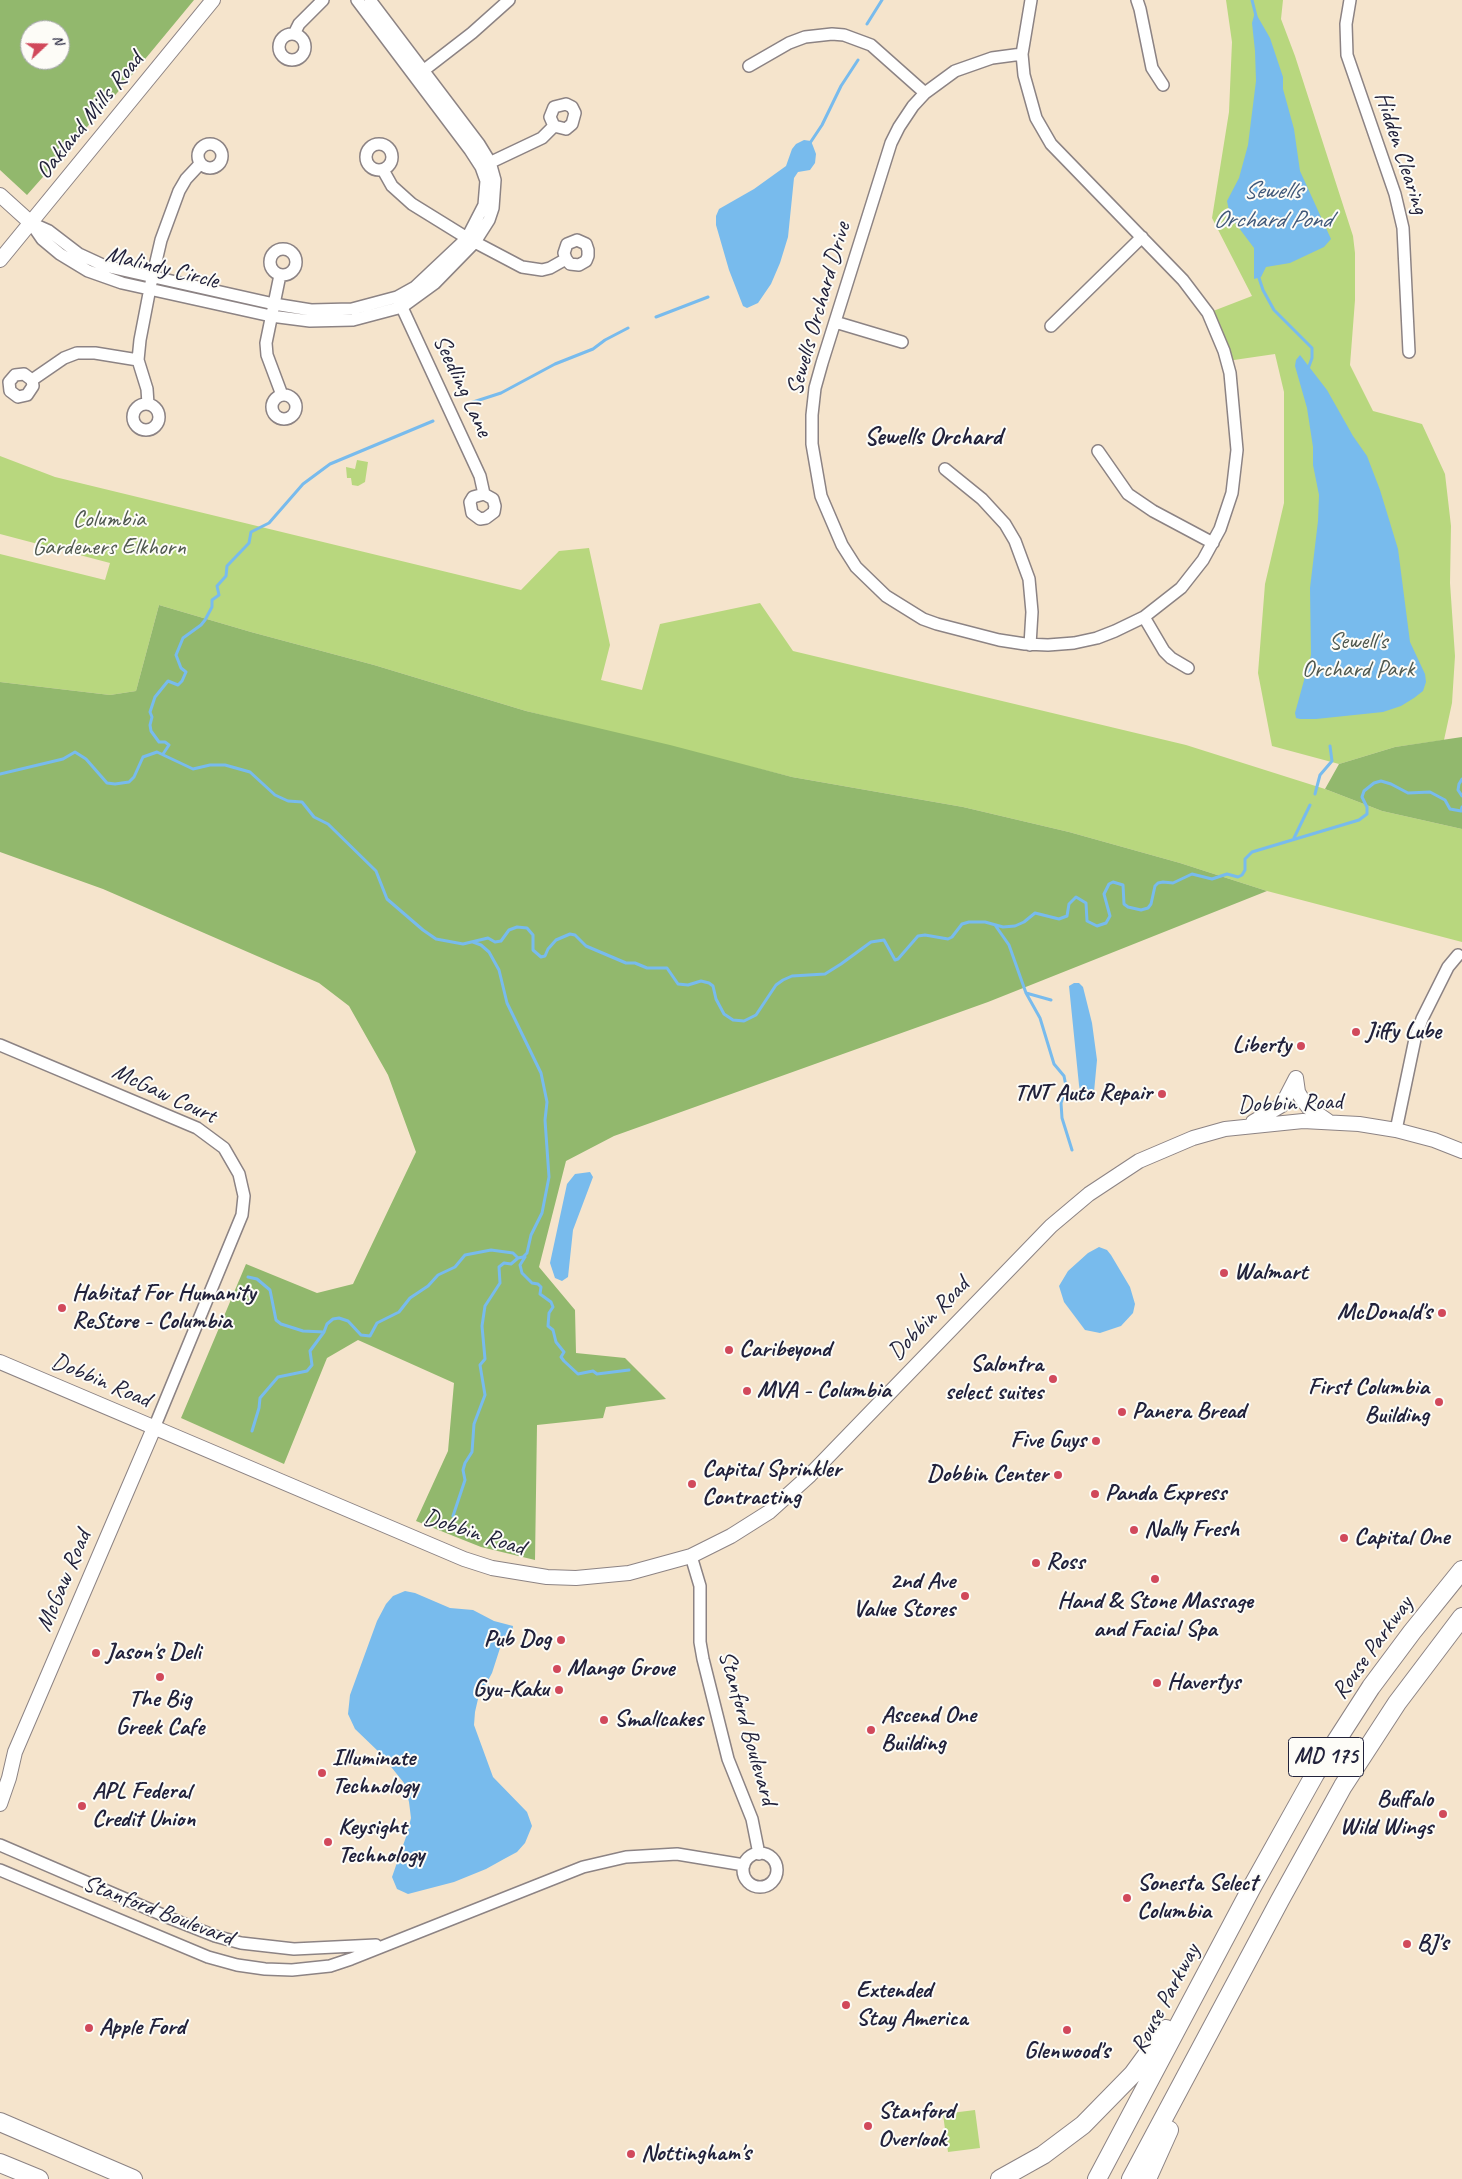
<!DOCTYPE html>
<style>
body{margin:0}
#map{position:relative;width:1462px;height:2179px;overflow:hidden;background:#f5e4cc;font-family:Caveat,sans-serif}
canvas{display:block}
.north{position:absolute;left:20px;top:20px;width:50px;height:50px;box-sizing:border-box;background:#fdfcf7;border:1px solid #a5a5ac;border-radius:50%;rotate:69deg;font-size:14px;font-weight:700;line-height:20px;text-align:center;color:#22223b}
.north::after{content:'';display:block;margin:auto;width:18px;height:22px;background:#d1495b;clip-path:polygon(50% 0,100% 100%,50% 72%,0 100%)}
</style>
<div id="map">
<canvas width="1462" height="2179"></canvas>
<div class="north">N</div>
</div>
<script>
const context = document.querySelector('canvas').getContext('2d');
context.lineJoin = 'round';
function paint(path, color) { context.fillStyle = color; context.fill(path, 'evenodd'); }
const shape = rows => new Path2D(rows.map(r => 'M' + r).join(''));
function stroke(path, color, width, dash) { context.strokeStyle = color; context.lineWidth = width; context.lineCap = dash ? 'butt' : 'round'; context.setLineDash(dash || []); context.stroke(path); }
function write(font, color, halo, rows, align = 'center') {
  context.font = font + ' Caveat,sans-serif'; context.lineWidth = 4; context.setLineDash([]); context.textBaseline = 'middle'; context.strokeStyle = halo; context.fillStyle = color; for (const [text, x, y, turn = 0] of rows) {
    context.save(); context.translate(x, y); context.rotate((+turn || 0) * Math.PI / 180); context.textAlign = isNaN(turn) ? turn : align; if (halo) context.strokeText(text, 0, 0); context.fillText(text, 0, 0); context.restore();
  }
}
const green = shape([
 [1226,0,1283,0,1281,19,1295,56,1353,236,1355,253,1355,300,1350,365,1373,411,1422,424,1445,474,1451,526,1450,583,1455,656,1452,703,1444,740,1395,747,1339,764,1272,746,1258,673,1265,584,1284,503,1284,392,1275,354,1227,361,1208,313,1252,296,1212,218,1229,112,1232,42],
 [0,456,55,477,521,590,559,551,589,548,610,645,601,680,642,690,660,624,760,603,793,651,1186,745,1325,789,1382,811,1462,829,1462,942,1267,891,1180,863,1069,832,963,807,792,777,526,711,374,665,251,632,159,605,136,691,110,695,0,682,0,554,105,580,110,563,0,534],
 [357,460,368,462,365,482,358,486,352,485,351,478,347,478,346,467,355,469],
 [975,2110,980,2148,948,2152,943,2114]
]);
const forest = shape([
 [0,0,194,0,117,93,27,195,0,170],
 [30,30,60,30,60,60,30,60],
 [159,605,251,632,374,665,526,711,670,745,792,777,963,807,1069,832,1180,863,1267,891,988,1002,614,1136,566,1161,539,1267,575,1310,576,1353,625,1358,666,1399,606,1407,603,1418,537,1425,535,1560,481,1547,416,1521,448,1451,454,1383,358,1340,327,1358,284,1464,181,1418,246,1264,317,1293,353,1284,416,1152,388,1075,349,1006,319,983,103,889,0,852,0,682,110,695,136,691],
 [1462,737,1462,829,1382,811,1325,789,1339,764,1395,747]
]);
const water = shape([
 [1255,12,1270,38,1283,77,1283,89,1294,129,1300,171,1331,239,1324,247,1290,263,1266,267,1261,277,1254,279,1254,248,1230,216,1227,201,1239,178,1248,145,1256,81,1255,51,1252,23],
 [804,140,811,141,813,146,816,154,815,163,810,170,798,172,794,178,788,237,780,263,771,284,758,303,747,308,743,306,729,270,716,225,716,216,719,209,754,189,786,166,792,149,796,144],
 [1300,355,1327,390,1353,436,1367,456,1380,490,1398,549,1410,642,1425,674,1426,682,1423,691,1414,698,1401,706,1383,712,1316,719,1300,719,1296,718,1295,713,1311,655,1310,588,1318,521,1319,495,1313,465,1313,447,1307,408,1295,366,1296,360],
 [1074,983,1079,983,1083,987,1092,1023,1097,1060,1094,1092,1088,1097,1081,1097,1079,1085,1069,986],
 [590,1172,593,1177,573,1230,568,1277,562,1281,555,1278,550,1263,567,1184,575,1174],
 [1099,1247,1107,1250,1111,1255,1130,1287,1135,1304,1133,1313,1121,1326,1100,1333,1085,1330,1064,1302,1059,1286,1068,1271,1088,1253],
 [405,1591,415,1593,450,1608,473,1610,494,1621,513,1626,512,1635,501,1645,492,1673,478,1699,475,1712,474,1725,493,1777,527,1812,532,1826,525,1843,517,1852,504,1859,486,1869,454,1882,408,1894,397,1889,392,1877,407,1834,411,1818,409,1802,404,1783,380,1753,355,1729,348,1714,350,1695,377,1621,386,1604,393,1596]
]);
const stream = shape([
 [1252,0,1256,16],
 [867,24,882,0],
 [810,143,822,125,841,86,858,60],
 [1258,275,1263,290,1274,310,1312,348,1312,358,1308,369],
 [656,317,708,297],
 [470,403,501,393,555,364,593,349,605,340,628,328],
 [163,754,169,745,165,742,159,742,151,731,150,725,152,717,150,712,155,697,168,681,178,685,182,681,186,672,181,668,176,655,183,638,201,625,205,620,212,607,212,600,219,595,217,586,226,576,227,566,249,543,251,532,269,523,303,484,330,464,433,421],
 [0,774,63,759,75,752,86,759,107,783,115,784,129,782,134,777,143,757,157,752,193,769,210,765,225,765,250,772,275,795,288,801,302,802,314,817,328,824,376,871,387,899,423,930,436,939,463,944,488,938,495,942,501,941,509,930,517,927,527,928,533,935,533,950,541,957,545,956,548,949,556,940,570,934,575,935,586,946,626,963,635,963,647,968,667,968,678,984,688,985,701,981,709,983,713,986,716,999,724,1014,733,1020,744,1021,756,1015,776,985,783,980,792,976,825,974,841,964,871,942,884,940,895,960,898,959,918,936,925,935,948,939,952,937,962,924,969,922,985,922,1003,927,1015,926,1024,922,1035,913,1059,919,1067,916,1069,904,1076,897,1086,903,1087,921,1097,926,1106,923,1110,916,1104,894,1109,884,1113,882,1123,885,1124,904,1128,907,1141,910,1148,908,1151,904,1155,886,1158,883,1163,882,1173,883,1192,874,1212,879,1227,874,1238,877,1242,875,1245,870,1245,859,1252,852,1359,820,1367,814,1367,807,1362,797,1364,791,1374,783,1381,781,1391,784,1408,793,1430,792,1445,800,1450,809,1461,811,1462,807],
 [1462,779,1459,784,1458,790,1462,796],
 [1315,794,1320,775,1332,761,1330,746],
 [1294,838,1310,805],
 [995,925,1009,945,1026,993,1040,1018,1054,1064,1064,1076,1066,1086,1061,1103,1062,1118,1072,1150],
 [1026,993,1051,1000],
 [525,1257,520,1265,522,1273,532,1283,538,1284,541,1287,540,1294,551,1302,553,1307,549,1313,548,1326,553,1330,556,1342,564,1352,561,1357,564,1361,578,1374,593,1371,597,1374,629,1370],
 [248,1277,257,1279,270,1290,276,1320,281,1324,303,1331,324,1332,327,1324,333,1319,339,1318,348,1321,361,1335,370,1336,377,1323,399,1312,410,1298,428,1286,438,1275,455,1267,465,1255,491,1250,513,1253,518,1258],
 [252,1431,259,1408,260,1398,278,1377,307,1371,312,1365,310,1351,324,1332],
 [453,1516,465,1480,463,1470,465,1463,472,1452,474,1424,485,1395,480,1365,485,1359,482,1326,485,1306,500,1283,499,1267,504,1263,511,1264,518,1258,523,1257,527,1253,531,1235,542,1213,549,1177,545,1120,547,1102,541,1073,507,1003,499,970,489,952,481,945,473,942]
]);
const minor = shape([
 [1137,0,1140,9,1152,68,1163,85],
 [1350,0,1346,24,1347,55,1395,194,1403,228,1409,352],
 [294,34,299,24,323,0],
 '279 47a13 13 0 1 1 26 0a13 13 0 1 1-26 0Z',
 [1022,54,992,58,955,71,925,93,913,106,899,127,891,143,822,363,815,388,812,415,812,444,821,496,842,545,856,567,886,596,923,619,937,624,999,640,1025,644,1048,645,1074,643,1097,638,1115,631,1144,617,1181,588,1203,560,1220,529,1232,493,1237,450,1230,373,1224,351,1208,313,1183,280,1051,144,1036,118,1024,75,1022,54,1031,0],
 [749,66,789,43,805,37,832,34,844,35,871,45,925,93],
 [419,74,472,33,509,0],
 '198 156a12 12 0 1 1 24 0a12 12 0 1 1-24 0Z',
 '366 157a13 13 0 1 1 26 0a13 13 0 1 1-26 0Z',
 [485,165,542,138,554,126,566,129,572,124,575,113,572,107,566,104,554,107,550,117,554,126],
 [383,170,392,186,412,204,467,238,522,267,542,270,550,268,566,259,570,264,579,265,586,261,588,256,588,250,586,244,577,240,567,244,564,253,566,259],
 [31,223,42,239,60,254,88,271,122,283,271,316,310,321,353,320,402,307,435,283,475,242,489,220,493,208,495,180,490,162,479,144,370,0],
 [31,223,49,231,79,254,105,266,274,304,311,310,352,309,397,297,415,287,467,238,484,205,486,181,481,167,470,150,357,0],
 '270 262a13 13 0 1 1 26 0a13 13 0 1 1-26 0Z',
 [280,275,266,343,267,355,282,395],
 [399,301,480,476,484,494,493,499,495,506,494,512,486,518,480,519,472,513,470,502,473,497,484,494],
 [835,322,902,342],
 [1051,326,1142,237],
 [32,380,24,374,15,375,9,382,10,391,18,397,27,395,33,386,32,380,64,358,77,353,95,353,138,360],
 '272 407a12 12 0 1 1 24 0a12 12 0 1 1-24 0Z',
 [148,404,147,389,138,360,140,340,151,283,161,240,179,191,186,179,200,164],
 '133 417a13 13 0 1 1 26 0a13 13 0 1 1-26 0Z',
 [1098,451,1128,494,1153,511,1213,543],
 [945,469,982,499,1005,524,1015,541,1029,579,1032,612,1030,645],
 [1144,617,1164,651,1171,658,1188,668],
 [0,1045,197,1128,224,1148,239,1174,244,1196,242,1215,154,1428],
 [1396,1130,1415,1039,1422,1019,1448,967,1458,955],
 [691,1556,700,1586,700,1642,703,1659,728,1759,752,1819,759,1854],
 [0,1845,172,1919,215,1936,241,1943,294,1949,376,1945],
 '743 1870a17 17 0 1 1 34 0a17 17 0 1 1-34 0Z',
 [0,1870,208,1957,237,1965,265,1969,292,1970,330,1966,351,1959,583,1867,626,1857,677,1854,744,1865]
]);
const tertiary = shape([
 [0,195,31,223],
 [0,260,213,0],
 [1296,1078,1298,1092,1302,1099,1308,1107,1328,1121],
 [1253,1122,1282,1105,1296,1078],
 [0,1362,464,1559,492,1568,547,1577,576,1578,629,1573,691,1556,731,1536,769,1512,810,1475,1051,1226,1089,1194,1139,1161,1193,1138,1225,1129,1303,1121,1359,1124,1396,1130,1434,1140,1462,1151],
 [0,1804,9,1778,15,1752,154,1428]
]);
const primary = shape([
 [0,2122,133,2179],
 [0,2163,39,2179],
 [1000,2179,1043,2155,1083,2125,1133,2074,1166,2029],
 [1097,2179,1252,1887,1315,1774,1371,1687,1412,1632,1462,1570],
 [1131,2179,1280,1900,1343,1786,1397,1703,1462,1617],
 [1147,2179,1169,2130]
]);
const markers = [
 [1356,1032,5,"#d1495b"],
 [1301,1046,5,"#d1495b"],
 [1162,1094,5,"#d1495b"],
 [1224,1273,5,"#d1495b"],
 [62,1308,5,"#d1495b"],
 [1442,1313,5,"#d1495b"],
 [729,1350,5,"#d1495b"],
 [1053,1379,5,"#d1495b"],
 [747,1391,5,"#d1495b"],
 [1439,1402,5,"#d1495b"],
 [1122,1412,5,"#d1495b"],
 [1096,1441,5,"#d1495b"],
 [1058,1475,5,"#d1495b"],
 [692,1484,5,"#d1495b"],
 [1095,1494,5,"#d1495b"],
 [1134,1530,5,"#d1495b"],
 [1344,1538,5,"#d1495b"],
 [1036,1563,5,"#d1495b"],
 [1155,1579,5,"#d1495b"],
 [965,1596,5,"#d1495b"],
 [561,1640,5,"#d1495b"],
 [96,1653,5,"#d1495b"],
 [557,1669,5,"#d1495b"],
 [160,1677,5,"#d1495b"],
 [1157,1683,5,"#d1495b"],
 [559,1690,5,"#d1495b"],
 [604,1720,5,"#d1495b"],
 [871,1730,5,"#d1495b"],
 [322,1773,5,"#d1495b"],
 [82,1806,5,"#d1495b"],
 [1443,1814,5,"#d1495b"],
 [328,1842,5,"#d1495b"],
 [1127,1898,5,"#d1495b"],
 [1407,1944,5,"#d1495b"],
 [846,2005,5,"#d1495b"],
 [89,2028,5,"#d1495b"],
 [1067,2030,5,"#d1495b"],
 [868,2126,5,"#d1495b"],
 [631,2154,5,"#d1495b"]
];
const shields = [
 [1326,1757,75]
];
const shieldNames = [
 ["MD 175",1326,1757]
];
const streetNames = [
 ["Oakland Mills Road",90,116,-51],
 ["Hidden Clearing",1401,153,72],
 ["Malindy Circle",162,268,14],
 ["Sewells Orchard Drive",819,309,-74],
 ["Seedling Lane",462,386,65],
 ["McGaw Court",164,1094,25],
 ["Dobbin Road",1290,1104,-2],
 ["Dobbin Road",929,1319,-46],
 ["Dobbin Road",101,1381,23],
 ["Dobbin Road",474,1533,18],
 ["McGaw Road",64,1581,-67],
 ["Rouse Parkway",1373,1648,-54],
 ["Stanford Boulevard",747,1728,74],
 ["Stanford Boulevard",158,1911,21],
 ["Rouse Parkway",1166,1999,-62]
];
const parkNames = [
 ["Columbia",109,520],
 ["Gardeners Elkhorn",109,548],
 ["Sewell's",1358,642],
 ["Orchard Park",1358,670]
];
const poiNames = [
 ["Jiffy Lube",1366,1032],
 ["Liberty",1291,1046,"right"],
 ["TNT Auto Repair",1152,1094,"right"],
 ["Walmart",1234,1273],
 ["Habitat For Humanity",72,1294],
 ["ReStore - Columbia",72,1322],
 ["McDonald's",1432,1313,"right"],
 ["Caribeyond",739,1350],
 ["Salontra",1043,1365,"right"],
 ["select suites",1043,1393,"right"],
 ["First Columbia",1429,1388,"right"],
 ["Building",1429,1416,"right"],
 ["MVA - Columbia",757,1391],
 ["Panera Bread",1132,1412],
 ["Five Guys",1086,1441,"right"],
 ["Capital Sprinkler",702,1470],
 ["Contracting",702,1498],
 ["Dobbin Center",1048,1475,"right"],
 ["Panda Express",1105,1494],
 ["Nally Fresh",1144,1530],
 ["Capital One",1354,1538],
 ["Ross",1046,1563],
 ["2nd Ave",955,1582,"right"],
 ["Value Stores",955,1610,"right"],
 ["Hand & Stone Massage",1155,1602,"center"],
 ["and Facial Spa",1155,1630,"center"],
 ["Pub Dog",551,1640,"right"],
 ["Jason's Deli",106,1653],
 ["Mango Grove",567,1669],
 ["Havertys",1167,1683],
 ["Gyu-Kaku",549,1690,"right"],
 ["The Big",160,1700,"center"],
 ["Greek Cafe",160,1728,"center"],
 ["Ascend One",881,1716],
 ["Building",881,1744],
 ["Smallcakes",614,1720],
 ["Illuminate",332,1759],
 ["Technology",332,1787],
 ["APL Federal",92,1792],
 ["Credit Union",92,1820],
 ["Buffalo",1433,1800,"right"],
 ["Wild Wings",1433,1828,"right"],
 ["Keysight",338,1828],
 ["Technology",338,1856],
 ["Sonesta Select",1137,1884],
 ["Columbia",1137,1912],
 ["BJ's",1417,1944],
 ["Extended",856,1991],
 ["Stay America",856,2019],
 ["Apple Ford",99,2028],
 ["Glenwood's",1067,2052,"center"],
 ["Stanford",878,2112],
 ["Overlook",878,2140],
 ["Nottingham's",641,2154]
];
const waterNames = [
 ["Sewells",1272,191],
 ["Orchard Pond",1272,220]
];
const neighbourhoodNames = [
 ["Sewells Orchard",933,437]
];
paint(green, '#b8d77e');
paint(forest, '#92b86d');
paint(water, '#78bbed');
stroke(stream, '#78bbed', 3);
stroke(minor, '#8c8384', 14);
stroke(tertiary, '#8c8384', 16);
stroke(primary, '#8c8384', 20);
stroke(minor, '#fff', 11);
stroke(tertiary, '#fff', 14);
stroke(primary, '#fff', 18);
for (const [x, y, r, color] of markers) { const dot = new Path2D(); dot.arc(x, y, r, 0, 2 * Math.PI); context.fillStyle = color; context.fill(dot); stroke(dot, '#fdfcf7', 2); }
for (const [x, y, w] of shields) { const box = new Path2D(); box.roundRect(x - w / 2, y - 19.5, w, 39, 4); context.fillStyle = '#fdfcf7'; context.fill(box); stroke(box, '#22223b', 1); }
write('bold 22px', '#22223b', null, shieldNames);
write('24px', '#22223b', '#fdfcf7', streetNames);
write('24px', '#4f584f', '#fdfcf7', parkNames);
write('bold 24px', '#22223b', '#fdfcf7', poiNames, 'left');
write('italic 25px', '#405879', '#fdfcf7', waterNames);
write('bold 25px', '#22223b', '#fdfcf7', neighbourhoodNames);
</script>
